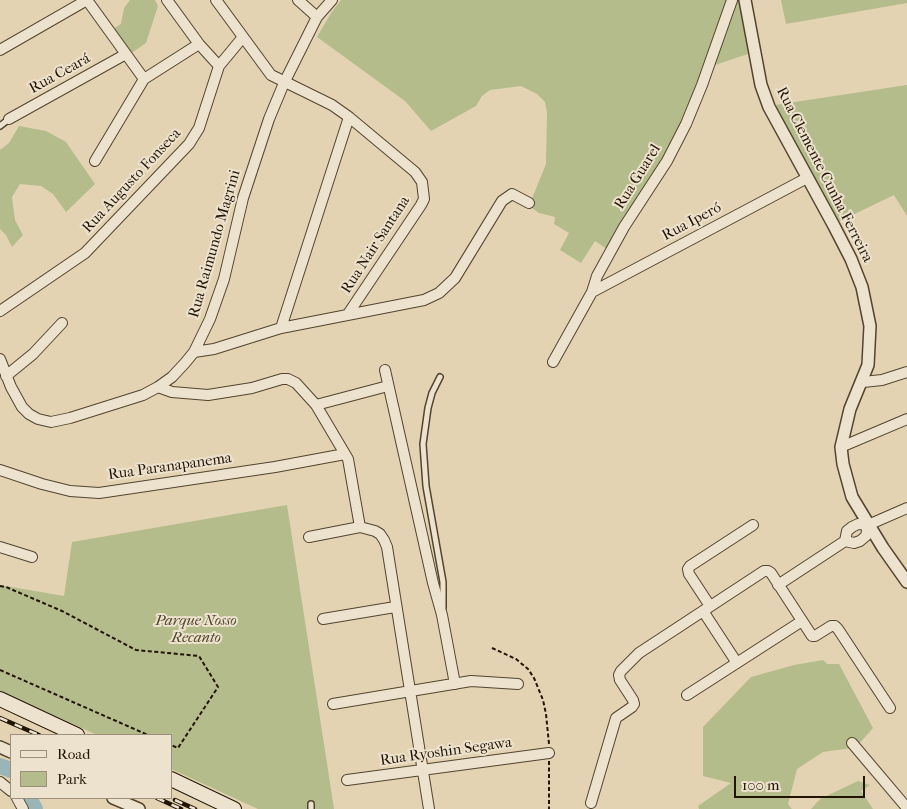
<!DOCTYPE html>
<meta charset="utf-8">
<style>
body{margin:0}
#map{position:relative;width:907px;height:809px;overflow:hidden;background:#e3d3b2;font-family:"IM FELL French Canon",serif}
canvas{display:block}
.legend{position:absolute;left:10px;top:734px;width:162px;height:65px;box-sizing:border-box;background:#ede2cd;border:1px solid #9c907c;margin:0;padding:6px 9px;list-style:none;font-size:15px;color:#221403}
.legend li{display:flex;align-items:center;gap:10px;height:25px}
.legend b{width:25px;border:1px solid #9c907c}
.scale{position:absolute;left:734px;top:776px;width:131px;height:22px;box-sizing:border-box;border:2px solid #221403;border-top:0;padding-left:6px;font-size:15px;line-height:18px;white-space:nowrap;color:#221403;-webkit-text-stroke:4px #ede2cd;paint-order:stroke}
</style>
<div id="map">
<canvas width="907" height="809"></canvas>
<ul class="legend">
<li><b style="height:6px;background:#ede2cd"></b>Road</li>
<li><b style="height:14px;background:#b4bc8c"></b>Park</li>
</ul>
<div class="scale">100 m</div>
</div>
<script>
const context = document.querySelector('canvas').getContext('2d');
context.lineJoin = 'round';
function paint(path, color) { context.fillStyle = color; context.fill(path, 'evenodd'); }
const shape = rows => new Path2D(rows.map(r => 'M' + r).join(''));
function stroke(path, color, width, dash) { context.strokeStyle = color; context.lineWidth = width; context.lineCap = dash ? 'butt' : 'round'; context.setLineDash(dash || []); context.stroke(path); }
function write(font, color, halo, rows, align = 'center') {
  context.font = font + ' "IM FELL French Canon",serif'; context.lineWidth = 4; context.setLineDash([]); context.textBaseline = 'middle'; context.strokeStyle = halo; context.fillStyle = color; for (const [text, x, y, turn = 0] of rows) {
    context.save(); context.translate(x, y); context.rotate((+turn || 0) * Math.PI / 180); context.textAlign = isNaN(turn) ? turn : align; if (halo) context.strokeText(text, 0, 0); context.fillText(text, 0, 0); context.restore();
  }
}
const green = shape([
 [130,0,155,0,158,6,146,43,130,54,113,29,121,24,124,8],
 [341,0,729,0,702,74,667,155,607,249,595,241,581,263,560,250,569,233,554,224,555,217,539,213,529,206,546,164,547,113,545,102,537,94,521,86,490,90,482,96,476,106,431,131,405,101,317,37,331,13],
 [737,0,741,0,748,54,715,65],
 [781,0,907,0,907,3,786,24],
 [907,85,907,216,894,195,838,222,775,105],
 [19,126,46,131,66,142,95,184,66,212,53,194,41,186,20,184,12,197,15,220,23,235,12,247,6,235,0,229,0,150,9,143],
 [287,505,334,809,258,809,171,769,171,735,97,735,0,691,0,585,64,596,72,542],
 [823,660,827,664,839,664,873,728,859,744,852,748,823,752,797,769,788,804,792,809,699,809,698,806,731,783,703,776,703,727,751,677,794,665],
 [858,781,870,785,861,791,873,809,811,809,820,799]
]);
const river = shape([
 [0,766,11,770],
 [29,798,35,809]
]);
const path = shape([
 [0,586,6,587,62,611,136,650,199,656,218,687,178,748,171,745],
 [492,648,516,659,528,669,534,678,543,700,546,714,549,744],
 [0,670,148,735],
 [549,761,549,809]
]);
const service = shape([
 [0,126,9,119],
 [440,377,432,393,428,408,423,444,426,486,443,582,443,607],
 [311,804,311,809]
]);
const minor = shape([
 [87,0,144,79],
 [167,0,199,44,219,66],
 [216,0,271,75,332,105,349,117,415,172,422,182,424,199,421,205,348,314],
 [298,0,317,17],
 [0,50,87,0],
 [9,119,126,54],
 [95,161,144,79,199,44],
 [592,292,807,178],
 [0,311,85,253,189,144,199,128,219,66,243,37],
 [281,328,349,117],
 [194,352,214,349,281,328,424,300,439,293,455,278,502,201,512,194,529,203],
 [0,359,11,387,22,407,29,414,38,419,51,422,70,418,143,395,158,387,172,377,185,363,194,352,210,319,224,279,243,198,269,119,284,83,317,17,332,0],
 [553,362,592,292,597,276,624,227,667,161,686,124,702,85,732,0],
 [385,370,433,583,442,615,455,684],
 [6,376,33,354,62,323],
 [863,382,882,380,907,372],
 [158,387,172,392,208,395,252,388,282,379,288,379,296,383,316,405,348,459,360,527],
 [316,405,388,386],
 [841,447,907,419],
 [0,470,42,484,70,491,99,493,275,467,345,454],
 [309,537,360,527,375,531,380,534,384,540,387,547,429,809],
 [845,541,847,531,852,527,858,524,868,525,907,508],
 [0,547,32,557],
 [778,585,845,541,854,543,860,541,866,536,868,525],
 [710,606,689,574,688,569,690,566,753,525],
 [703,611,737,663],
 [323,619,395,607],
 [687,695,802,621],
 [333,704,471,681,518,684],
 [852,743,907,808],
 [347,780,549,753],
 [0,782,11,791],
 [17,798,23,809],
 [591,803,616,718,632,707,634,704,633,700,620,680,619,675,621,671,639,653,764,571,768,571,771,573,812,636,815,636,831,626,835,626,838,629,890,708]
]);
const tertiary = shape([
 [745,0,761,85,769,107,834,226,851,259,862,287,870,326,868,365,850,409,841,447,843,464,852,497,883,548,907,582],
 [0,747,11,752],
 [113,798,139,809]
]);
const secondary = shape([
 [0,699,77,735],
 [171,779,234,809]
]);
const rail = shape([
 [0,718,39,735],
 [157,798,181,809],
 [175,800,195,809]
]);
const streetNames = [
 ["Rua Ceará",60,74,-29],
 ["Rua Clemente Cunha Ferreira",824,175,63],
 ["Rua Guarel",638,177,-58],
 ["Rua Augusto Fonseca",132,181,-47],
 ["Rua Iperó",692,222,-28],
 ["Rua Raimundo Magrini",215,244,-74],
 ["Rua Nair Santana",376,245,-57],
 ["Rua Paranapanema",170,467,-8],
 ["Rua Ryoshin Segawa",446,752,-8]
];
const parkNames = [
 ["Parque Nosso",196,621],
 ["Recanto",196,638]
];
paint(green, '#b4bc8c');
stroke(river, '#9ab5b7', 16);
stroke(service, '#52442f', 8);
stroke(minor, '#52442f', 12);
stroke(tertiary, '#52442f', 14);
stroke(secondary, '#221403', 16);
stroke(path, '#221403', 2, [4, 2.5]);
stroke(service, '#ede2cd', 5);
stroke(minor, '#ede2cd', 10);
stroke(tertiary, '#ede2cd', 11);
stroke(secondary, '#ede2cd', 14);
stroke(rail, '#221403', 4.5);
stroke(rail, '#ede2cd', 2.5, [8]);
write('15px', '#221403', '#ede2cd', streetNames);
write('italic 15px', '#4e462c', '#ede2cd', parkNames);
</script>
